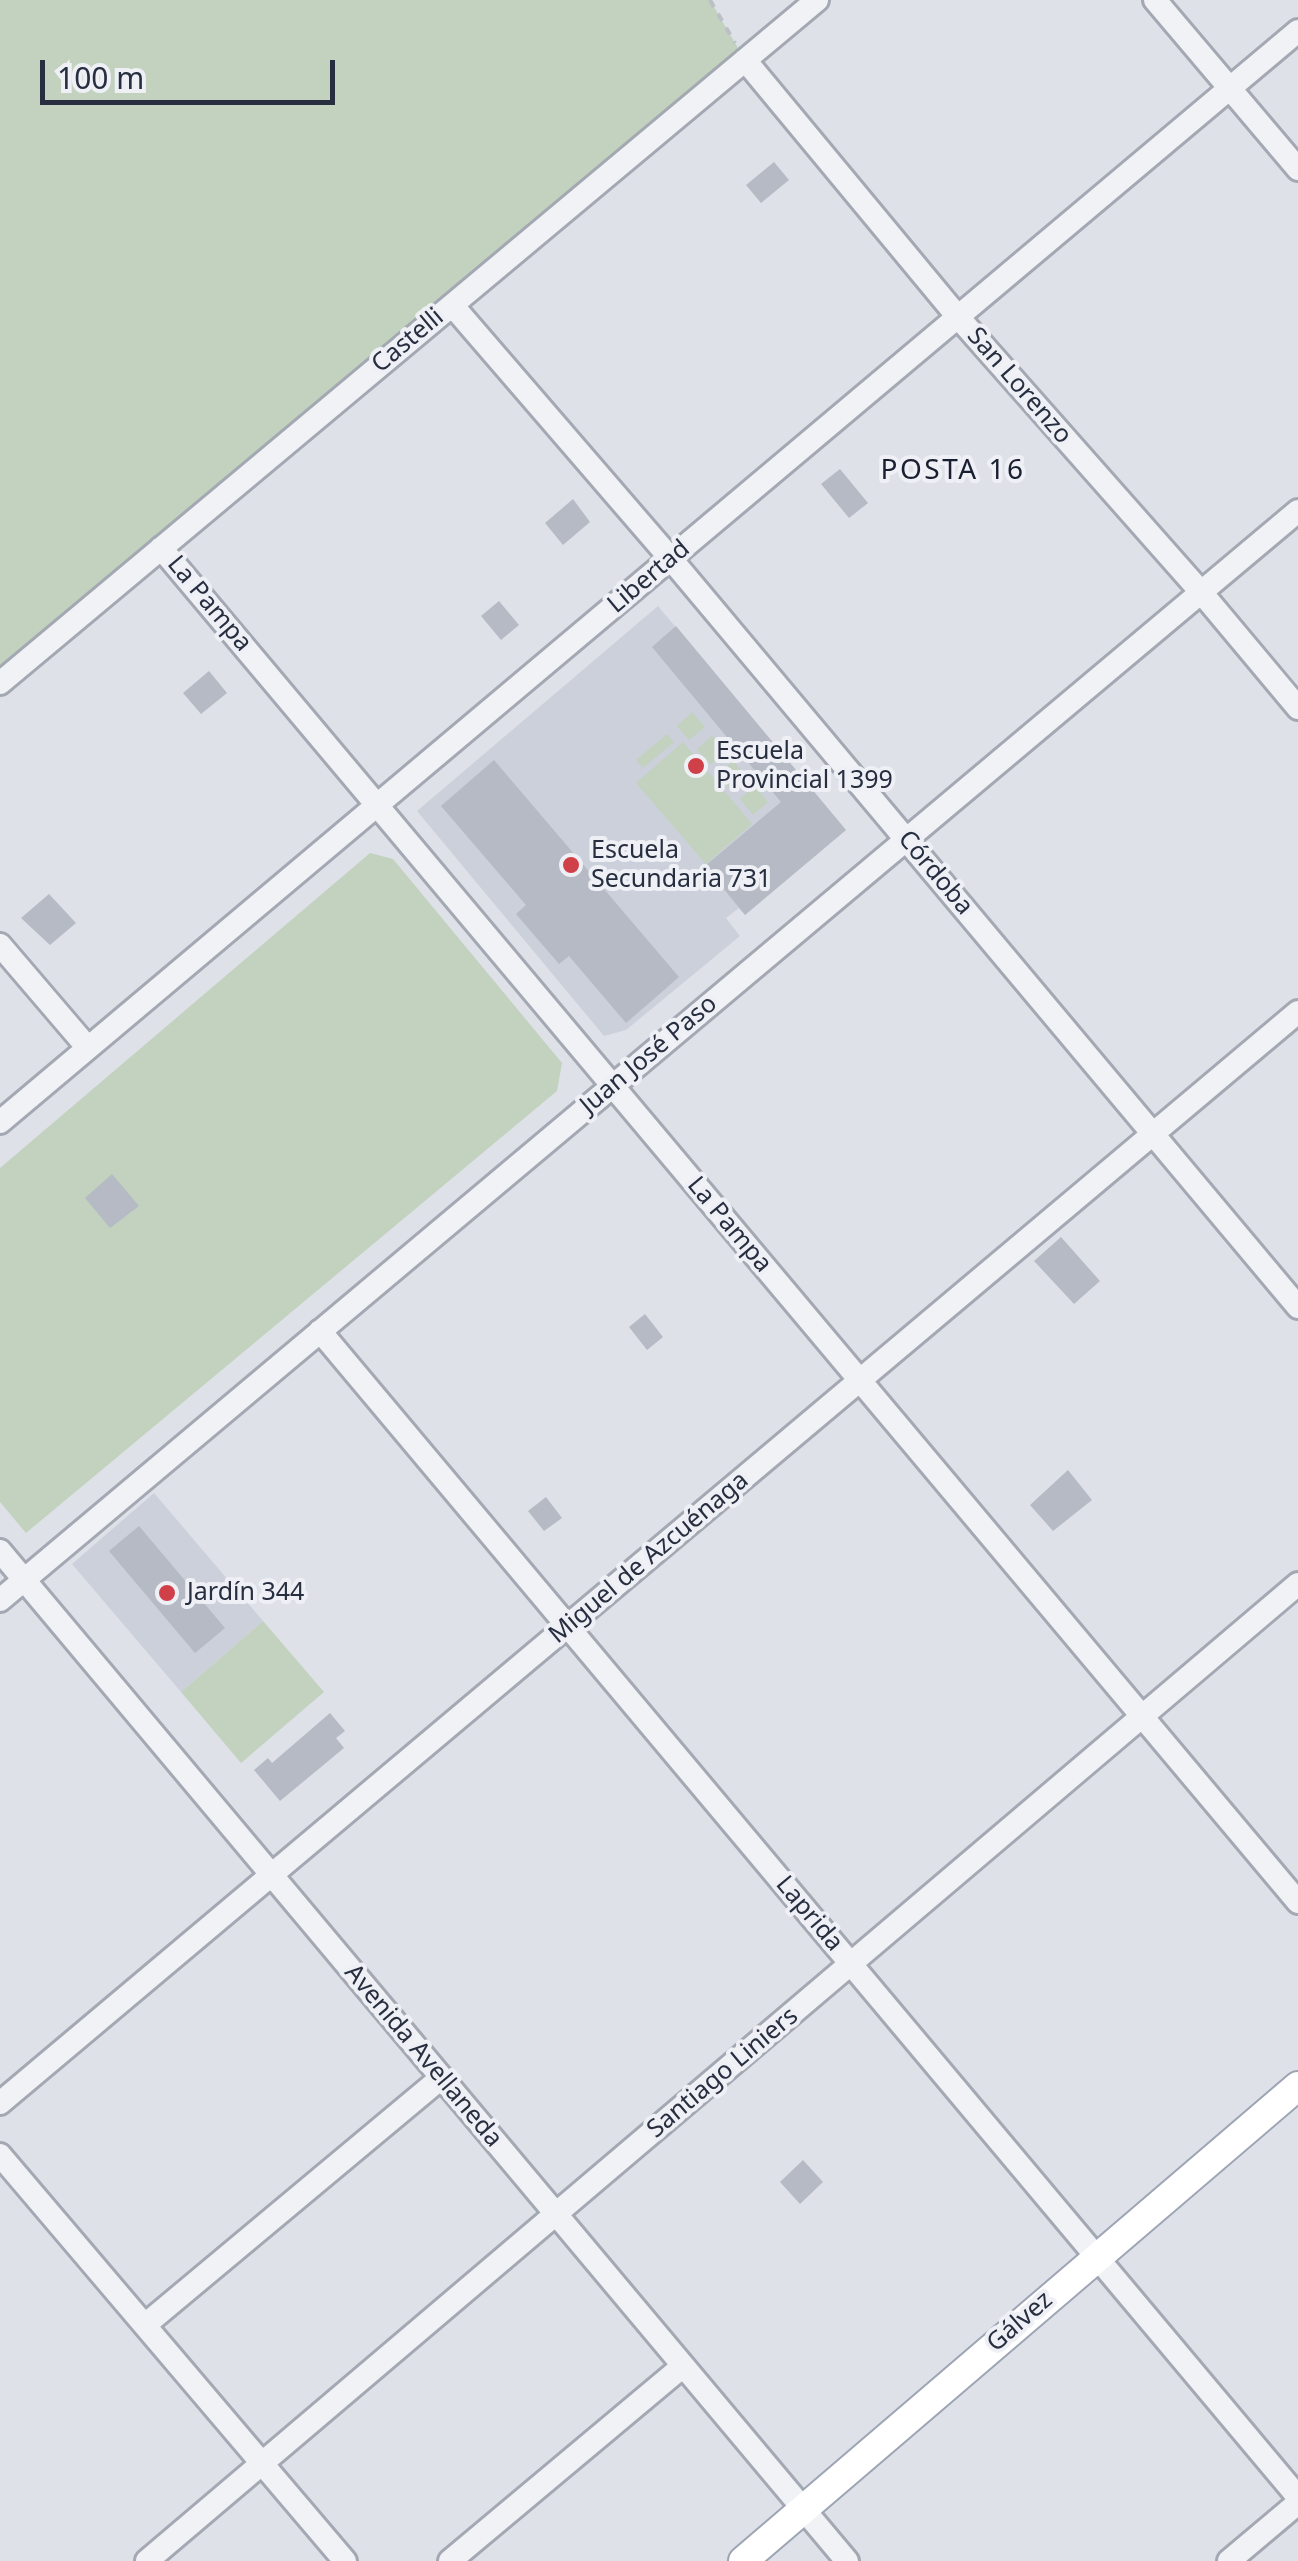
<!DOCTYPE html>
<meta charset="utf-8">
<style>
body{margin:0}
#map{position:relative;width:1298px;height:2561px;overflow:hidden;background:#dee1e8;font-family:"Noto Sans",sans-serif}
canvas{display:block}
.scale{position:absolute;left:40px;top:60px;width:295px;height:45px;box-sizing:border-box;border:5px solid #272e3f;border-top:0;padding-left:12px;font-size:30px;line-height:35px;white-space:nowrap;color:#272e3f;-webkit-text-stroke:8px #eef0f6;paint-order:stroke}
</style>
<div id="map">
<canvas width="1298" height="2561"></canvas>
<div class="scale">100 m</div>
</div>
<script>
const context = document.querySelector('canvas').getContext('2d');
context.lineJoin = 'round';
function paint(path, color) { context.fillStyle = color; context.fill(path, 'evenodd'); }
const shape = rows => new Path2D(rows.map(r => 'M' + r).join(''));
function stroke(path, color, width, dash) { context.strokeStyle = color; context.lineWidth = width; context.lineCap = dash ? 'butt' : 'round'; context.setLineDash(dash || []); context.stroke(path); }
function write(font, color, halo, rows, align = 'center') {
  context.font = font + ' "Noto Sans",sans-serif'; context.lineWidth = 8; context.setLineDash([]); context.textBaseline = 'middle'; context.strokeStyle = halo; context.fillStyle = color; for (const [text, x, y, turn = 0] of rows) {
    context.save(); context.translate(x, y); context.rotate((+turn || 0) * Math.PI / 180); context.textAlign = isNaN(turn) ? turn : align; if (halo) context.strokeText(text, 0, 0); context.fillText(text, 0, 0); context.restore();
  }
}
const built = shape([
 [658,606,846,830,745,915,739,908,726,918,740,936,626,1030,604,1036,417,811],
 [154,1493,263,1621,181,1692,72,1564]
]);
const green = shape([
 [0,0,710,0,745,60,0,683],
 [692,712,705,727,689,740,677,726],
 [667,734,674,742,643,768,636,760],
 [712,736,726,752,710,765,697,749],
 [683,742,752,824,706,864,636,783],
 [733,761,746,777,731,790,718,774],
 [755,786,768,802,753,815,740,799],
 [370,853,393,859,562,1063,557,1091,26,1533,0,1502,0,1168],
 [263,1621,324,1692,241,1763,181,1692]
]);
const building = shape([
 [774,162,789,180,761,203,746,185],
 [840,469,868,503,849,518,821,484],
 [573,499,590,522,563,545,545,523],
 [499,601,519,625,501,640,481,616],
 [676,626,846,830,745,915,705,866,781,802,652,647],
 [209,671,227,693,201,714,183,693],
 [494,760,679,977,626,1023,569,956,559,964,516,914,526,905,441,806],
 [49,894,76,923,50,945,21,918],
 [112,1174,139,1206,110,1228,85,1198],
 [1061,1237,1100,1281,1074,1304,1034,1261],
 [645,1314,663,1337,647,1350,629,1327],
 [1068,1470,1092,1500,1053,1531,1030,1505],
 [546,1497,562,1518,544,1531,528,1511],
 [139,1526,225,1628,195,1653,109,1551],
 [330,1713,345,1731,336,1738,344,1748,280,1801,254,1770,268,1758,272,1763],
 [803,2160,823,2182,800,2204,780,2182]
]);
const path = shape([
 [710,0,735,43]
]);
const minor = shape([
 [1155,0,1298,169],
 [745,60,958,317,1201,592,1298,708],
 [452,305,671,559,1298,1307],
 [161,548,1298,1902],
 [0,683,817,0],
 [0,945,88,1048],
 [0,1122,1298,31],
 [320,1331,1298,2497],
 [0,1551,847,2561],
 [0,1600,1298,511],
 [0,2103,1298,1012],
 [0,2155,345,2561],
 [145,2325,441,2078],
 [147,2561,1298,1584],
 [450,2561,683,2366],
 [1229,2561,1298,2503]
]);
const major = shape([
 [743,2561,1298,2086]
]);
const markers = [
 [696,766,10,"#d04048"],
 [571,865,10,"#d04048"],
 [167,1593,10,"#d04048"]
];
const streetNames = [
 ["Castelli",408,341,-40],
 ["San Lorenzo",1019,386,49],
 ["Libertad",649,577,-40],
 ["La Pampa",209,604,50],
 ["Córdoba",935,873,50],
 ["Juan José Paso",649,1055,-40],
 ["La Pampa",729,1225,50],
 ["Miguel de Azcuénaga",649,1558,-40],
 ["Laprida",809,1914,50],
 ["Avenida Avellaneda",423,2056,50],
 ["Santiago Liniers",723,2073,-40],
 ["Gálvez",1020,2322,-41]
];
const poiNames = [
 ["Escuela",716,752],
 ["Provincial 1399",716,781],
 ["Escuela",591,851],
 ["Secundaria 731",591,880],
 ["Jardín 344",187,1593]
];
const neighbourhoodNames = [
 ["POSTA 16",953,471]
];
paint(built, '#ccd0da');
paint(green, '#c2d2bf');
paint(building, '#b5bac5');
stroke(minor, '#a3a8b2', 28);
stroke(major, '#9da4b4', 32);
stroke(path, '#bcbfc6', 4, [8, 8]);
stroke(minor, '#f1f2f6', 22);
stroke(major, '#fff', 28);
for (const [x, y, r, color] of markers) { const dot = new Path2D(); dot.arc(x, y, r, 0, 2 * Math.PI); context.fillStyle = color; context.fill(dot); stroke(dot, '#eef0f6', 4); }
write('25px', '#272e3f', '#eef0f6', streetNames);
write('25px', '#272e3f', '#eef0f6', poiNames, 'left');
context.letterSpacing = '2.5px';
write('28px', '#191f30', '#eef0f6', neighbourhoodNames);
context.letterSpacing = '0px';
</script>
